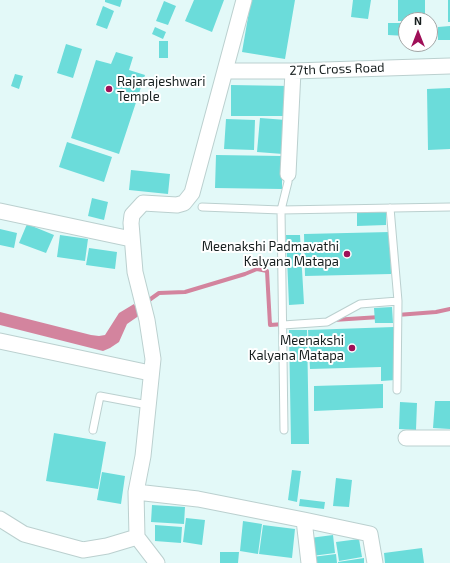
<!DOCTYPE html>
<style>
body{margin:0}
#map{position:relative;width:450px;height:563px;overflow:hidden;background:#e3f9f8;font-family:"Exo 2",sans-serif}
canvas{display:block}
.north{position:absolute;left:398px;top:12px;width:40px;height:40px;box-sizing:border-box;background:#fff;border:1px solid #a2a5a5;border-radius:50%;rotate:0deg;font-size:11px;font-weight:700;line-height:16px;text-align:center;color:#161e1e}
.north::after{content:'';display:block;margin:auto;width:14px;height:18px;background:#9f0f58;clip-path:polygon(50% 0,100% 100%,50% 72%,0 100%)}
</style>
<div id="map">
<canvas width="450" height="563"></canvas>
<div class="north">N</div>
</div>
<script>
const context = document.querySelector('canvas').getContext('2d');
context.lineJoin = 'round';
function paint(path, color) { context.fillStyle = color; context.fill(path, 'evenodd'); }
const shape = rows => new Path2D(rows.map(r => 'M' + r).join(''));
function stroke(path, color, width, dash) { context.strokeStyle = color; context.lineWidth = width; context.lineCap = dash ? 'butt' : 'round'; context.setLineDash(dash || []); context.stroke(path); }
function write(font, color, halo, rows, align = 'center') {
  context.font = font + ' "Exo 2",sans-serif'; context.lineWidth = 4; context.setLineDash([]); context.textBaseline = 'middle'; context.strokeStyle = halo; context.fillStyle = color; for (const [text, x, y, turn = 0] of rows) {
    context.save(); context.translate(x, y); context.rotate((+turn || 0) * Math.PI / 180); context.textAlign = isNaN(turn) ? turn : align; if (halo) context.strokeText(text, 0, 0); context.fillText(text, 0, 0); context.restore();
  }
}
const water = shape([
 [134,304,140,315,127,324,119,342,110,348,103,351,0,325,0,312,91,335,99,336,105,335,119,313]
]);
const stream = shape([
 [145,303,159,293,185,292,245,274,257,269,267,271,270,325,284,324],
 [397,315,436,312,450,309],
 [333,320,380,317]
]);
const building = shape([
 [105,0,122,0,120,7,105,2],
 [194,0,224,0,212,32,185,21],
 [251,0,295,0,285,59,242,52],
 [353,0,371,0,368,19,351,17],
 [398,0,425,0,425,20,406,20,406,21,398,21],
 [448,0,450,0,450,22,448,22],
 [164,1,176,6,168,25,156,21],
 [103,6,114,11,107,29,96,25],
 [388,23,406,23,406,36,388,35],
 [450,26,450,40,438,40,438,27],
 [155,27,166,32,163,39,152,34],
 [159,41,168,41,168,58,159,58],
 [66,44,82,49,73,78,57,73],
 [116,52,133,57,129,70,145,75,119,154,71,138,96,60,111,64],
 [15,74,23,76,19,89,11,86],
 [231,85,290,86,289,116,231,116],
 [450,88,450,149,428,150,427,89],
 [260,118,286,120,283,154,257,152],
 [226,119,255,120,254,150,224,149],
 [67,142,112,157,104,182,59,167],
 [216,155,282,156,282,189,215,188],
 [131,170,170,174,168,194,129,190],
 [92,198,108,202,104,220,88,216],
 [386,210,386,225,357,226,357,211],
 [27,224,54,235,46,253,19,243],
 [0,229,17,233,14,248,0,245],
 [390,232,391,274,305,276,304,234],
 [60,235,88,239,85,261,57,257],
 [286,235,300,235,304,304,289,305],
 [89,248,117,252,115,269,86,265],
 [392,307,393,323,375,323,374,308],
 [394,327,396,380,381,381,381,367,310,369,308,330],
 [289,330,307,330,309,444,291,444],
 [383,384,383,408,314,411,314,386],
 [435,401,450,401,450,429,433,428],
 [400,402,417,403,416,430,399,429],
 [54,433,106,442,98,489,46,481],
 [292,470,301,471,297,502,288,500],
 [102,472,125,476,121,504,97,500],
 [336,478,352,480,349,507,333,506],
 [300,499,325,502,324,509,299,506],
 [152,505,185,507,184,524,151,522],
 [186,518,205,520,202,545,183,542],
 [243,521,262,524,258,554,240,551],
 [155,525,182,527,181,543,155,541],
 [263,525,295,529,292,558,259,554],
 [333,535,335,553,312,556,310,538],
 [359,539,362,557,339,561,336,542],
 [422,548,424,563,385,563,384,553],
 [220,552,239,552,238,563,220,563],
 [336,554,337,563,313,563,312,557],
 [364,558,364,563,338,563,338,562]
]);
const lane = shape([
 [202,207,281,210,450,207],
 [390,208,398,301,397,390],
 [283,325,327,322,360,304,398,301],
 [93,430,100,396,148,405],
 [284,430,281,210,288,182,288,174]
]);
const street = shape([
 [225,71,293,71,450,66],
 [288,174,293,71],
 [0,211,131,239],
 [0,341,150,373],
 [406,438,450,438],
 [136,492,198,499,304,520],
 [0,519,24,534,83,550,107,546,137,537],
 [157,563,137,537,136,492,143,456,153,359,147,320,135,272,131,223,132,215,143,203,177,205,184,203,192,193,244,0],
 [309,563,304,520,370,534,375,563]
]);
const markers = [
 [109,89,4,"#9f0f58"],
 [347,254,4,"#9f0f58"],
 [352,348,4,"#9f0f58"]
];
const streetNames = [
 ["27th Cross Road",337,69,-2]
];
const poiNames = [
 ["Rajarajeshwari",117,82,"left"],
 ["Temple",117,97,"left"],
 ["Meenakshi Padmavathi",339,247],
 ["Kalyana Matapa",339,262],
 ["Meenakshi",344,341],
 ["Kalyana Matapa",344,356]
];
paint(water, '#d3849e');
stroke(stream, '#d3849e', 4);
paint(building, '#6bdcda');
stroke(lane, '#bbd0cf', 9);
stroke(street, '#bbd0cf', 17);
stroke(lane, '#fff', 7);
stroke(street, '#fff', 15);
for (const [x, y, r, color] of markers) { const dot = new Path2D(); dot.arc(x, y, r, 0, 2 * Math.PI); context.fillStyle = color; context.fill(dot); stroke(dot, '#fff', 1.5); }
write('13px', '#161e1e', '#fff', streetNames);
write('13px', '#161e1e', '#fff', poiNames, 'right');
</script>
